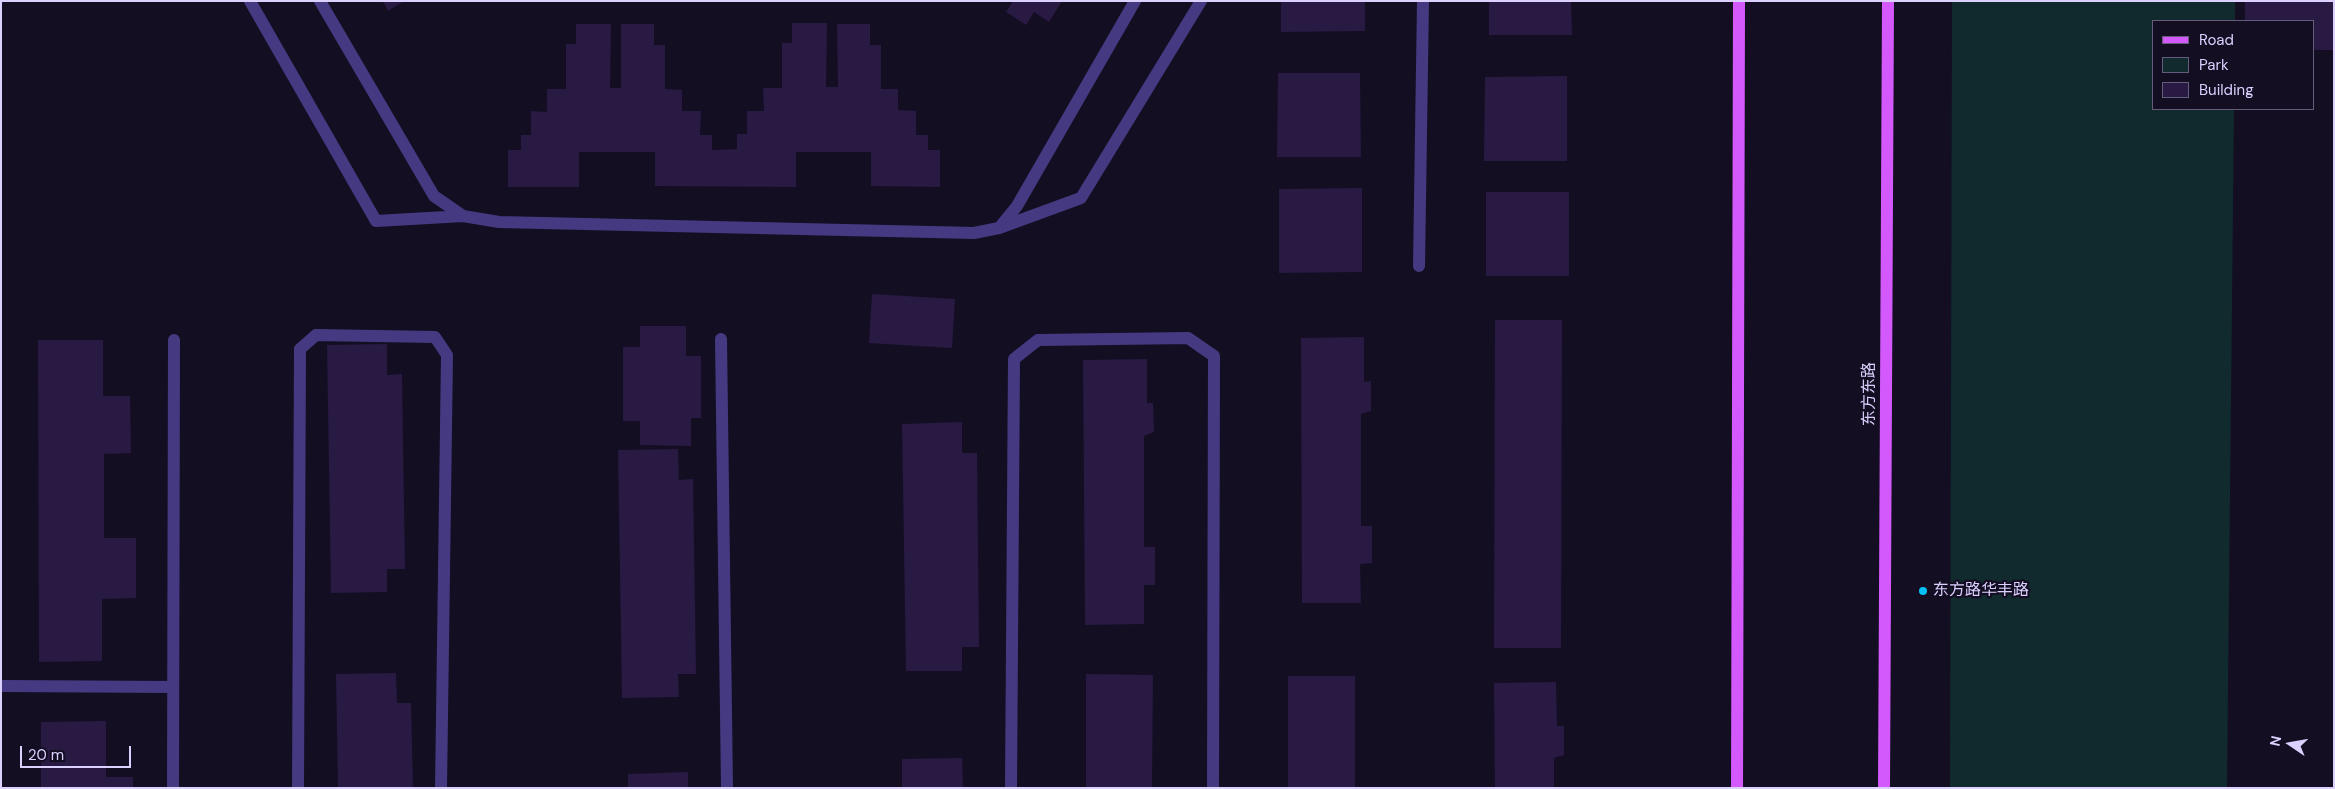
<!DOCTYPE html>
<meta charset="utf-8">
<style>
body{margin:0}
#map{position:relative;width:2335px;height:789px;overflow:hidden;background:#140e23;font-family:"DM Sans",sans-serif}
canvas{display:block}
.frame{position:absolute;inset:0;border:2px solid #dbd0fe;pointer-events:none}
.legend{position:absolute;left:2152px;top:20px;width:162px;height:90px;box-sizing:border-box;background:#140e23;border:1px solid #645c7b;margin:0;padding:6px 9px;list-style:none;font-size:15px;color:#dbd0fe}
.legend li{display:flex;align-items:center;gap:10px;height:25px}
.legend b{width:25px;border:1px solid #645c7b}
.north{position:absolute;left:2265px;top:719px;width:50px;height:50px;-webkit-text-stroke:4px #140e23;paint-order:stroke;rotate:282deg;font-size:14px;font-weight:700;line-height:20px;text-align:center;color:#dbd0fe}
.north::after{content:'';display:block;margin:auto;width:18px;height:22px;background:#dbd0fe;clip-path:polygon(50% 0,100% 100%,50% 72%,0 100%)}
.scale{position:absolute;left:20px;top:746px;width:111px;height:22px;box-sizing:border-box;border:2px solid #dbd0fe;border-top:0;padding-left:6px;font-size:15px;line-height:18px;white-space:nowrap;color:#dbd0fe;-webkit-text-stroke:4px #140e23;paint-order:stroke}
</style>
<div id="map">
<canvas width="2335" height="789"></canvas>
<div class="frame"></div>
<ul class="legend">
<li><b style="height:6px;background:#d459fd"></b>Road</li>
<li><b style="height:14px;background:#112a2d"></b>Park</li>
<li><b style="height:14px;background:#281a43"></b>Building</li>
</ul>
<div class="north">N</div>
<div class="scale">20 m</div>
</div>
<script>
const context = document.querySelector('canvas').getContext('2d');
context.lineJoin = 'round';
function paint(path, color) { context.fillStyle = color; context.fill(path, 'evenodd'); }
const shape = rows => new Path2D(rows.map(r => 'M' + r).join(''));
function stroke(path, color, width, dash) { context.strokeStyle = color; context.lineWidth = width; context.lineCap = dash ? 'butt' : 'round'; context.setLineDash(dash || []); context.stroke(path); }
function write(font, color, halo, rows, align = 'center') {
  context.font = font + ' "DM Sans","Noto Sans SC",sans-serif'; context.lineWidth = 4.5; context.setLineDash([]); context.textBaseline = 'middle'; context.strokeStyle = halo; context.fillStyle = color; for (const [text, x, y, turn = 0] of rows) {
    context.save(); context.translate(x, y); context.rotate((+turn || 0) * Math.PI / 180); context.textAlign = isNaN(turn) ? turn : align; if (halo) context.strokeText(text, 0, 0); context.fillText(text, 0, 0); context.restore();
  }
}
const green = shape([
 [1952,1,2235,1,2235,21,2154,21,2154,109,2234,109,2227,788,1950,788]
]);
const building = shape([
 [383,1,404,1,388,11],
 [1013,1,1062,1,1049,22,1034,12,1026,25,1006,12],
 [1281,1,1365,1,1365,31,1281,32],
 [1489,1,1571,1,1572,35,1489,35],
 [2245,1,2334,1,2334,50,2314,50,2314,21,2245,21],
 [792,23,827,23,826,87,838,87,837,24,870,24,870,45,881,45,881,89,898,89,898,110,916,111,916,135,928,135,928,150,940,150,940,187,871,186,871,152,796,152,796,187,655,186,655,152,579,152,579,187,508,187,508,150,521,150,521,135,531,135,531,111,547,112,547,89,566,89,566,44,576,44,576,24,611,24,610,88,621,88,621,24,654,24,654,45,665,45,665,89,682,90,682,111,701,111,700,135,712,135,712,150,737,149,737,134,747,134,747,111,764,111,763,88,782,88,782,43,792,43],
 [1278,73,1360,73,1361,157,1277,157],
 [1567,76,1567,161,1484,161,1485,77],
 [1362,188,1362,272,1279,273,1279,189],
 [1486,192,1569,192,1569,276,1486,276],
 [872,294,955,299,952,348,869,343],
 [1495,320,1562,320,1561,648,1494,648],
 [640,326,686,326,686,356,701,356,701,418,691,418,691,446,640,445,640,421,623,421,623,347,640,347],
 [1364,337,1364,382,1371,381,1371,411,1361,414,1361,526,1372,526,1372,563,1360,564,1361,603,1302,603,1301,338],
 [38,340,103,340,103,396,130,396,131,453,104,454,104,538,136,538,136,598,102,599,102,661,39,662],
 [387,344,387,375,402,374,405,569,387,569,387,592,331,593,327,345],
 [1147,359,1147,403,1153,403,1154,432,1144,436,1144,547,1155,547,1155,585,1144,585,1144,624,1085,625,1083,360],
 [962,422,962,453,977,453,979,647,962,647,962,671,906,671,902,424],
 [678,449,679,480,693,479,696,674,678,674,679,697,622,698,618,450],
 [396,673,397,703,411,703,413,788,338,788,336,674],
 [1086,674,1153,675,1152,788,1086,788],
 [1288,676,1355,676,1355,788,1288,788],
 [1556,682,1557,726,1564,726,1564,755,1554,758,1554,788,1495,788,1494,683],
 [106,721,106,777,133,777,133,788,41,788,41,722],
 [962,758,963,788,902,788,902,759],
 [688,772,688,788,628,788,628,774]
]);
const minor = shape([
 [250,1,376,221,463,216],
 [320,1,434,196,463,216,499,222,974,233,999,228,1017,206,1135,1],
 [999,228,1081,198,1201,1],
 [1419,266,1423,1],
 [721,339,727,788],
 [1,686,173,687],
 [173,788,174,340],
 [298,788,300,349,316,335,435,337,447,355,441,788],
 [1011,788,1014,359,1038,340,1188,338,1214,356,1213,788]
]);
const major = shape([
 [1737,788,1739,1],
 [1884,788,1888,1]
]);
const markers = [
 [1923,591,5,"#03c1f8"]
];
const streetNames = [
 ["东方东路",1870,394,-90]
];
const poiNames = [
 ["东方路华丰路",1933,591]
];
paint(green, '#112a2d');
paint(building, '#281a43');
stroke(minor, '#453a81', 12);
stroke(major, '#d459fd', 12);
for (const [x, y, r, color] of markers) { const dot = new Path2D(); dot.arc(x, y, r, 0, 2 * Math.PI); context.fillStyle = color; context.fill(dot); stroke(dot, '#140e23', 2); }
write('16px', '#dbd0fe', '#140e23', streetNames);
write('16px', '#dbd0fe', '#140e23', poiNames, 'left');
</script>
